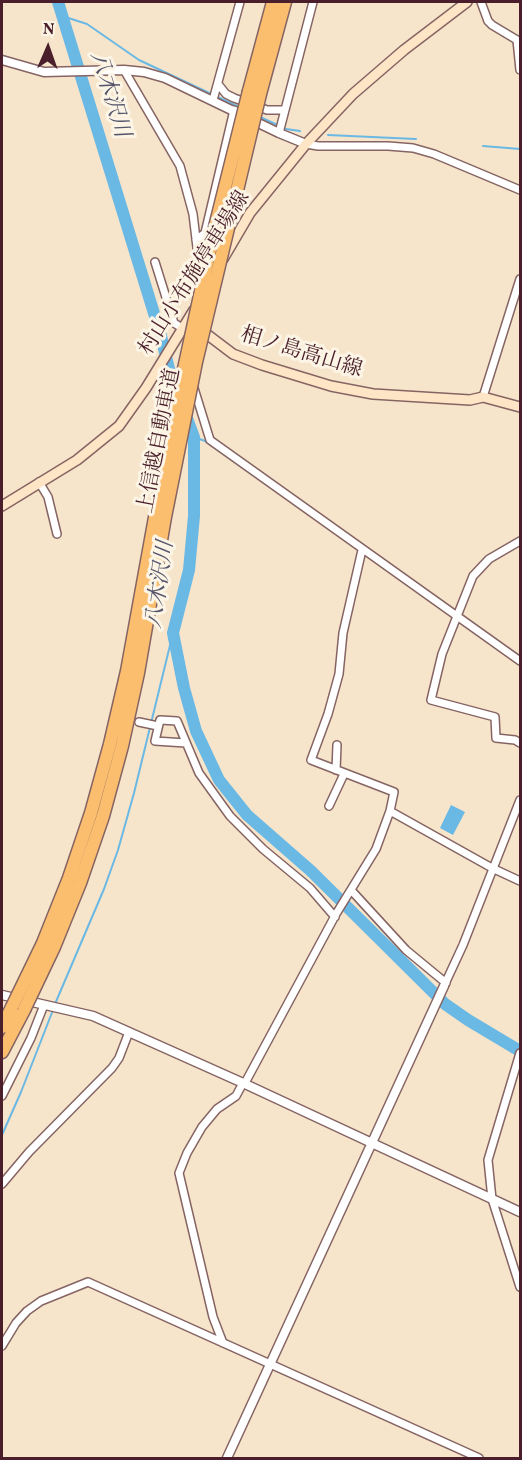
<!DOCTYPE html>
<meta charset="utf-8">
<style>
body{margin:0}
#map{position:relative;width:522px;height:1460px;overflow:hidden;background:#f6e5cb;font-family:Vollkorn,serif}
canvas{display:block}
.frame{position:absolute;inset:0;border:3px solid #4a1f2b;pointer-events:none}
.north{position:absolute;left:18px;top:18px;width:60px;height:60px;-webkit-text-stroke:4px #fcf5e5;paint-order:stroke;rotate:2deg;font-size:16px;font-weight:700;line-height:24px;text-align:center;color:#4a1f2b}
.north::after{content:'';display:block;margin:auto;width:21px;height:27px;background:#4a1f2b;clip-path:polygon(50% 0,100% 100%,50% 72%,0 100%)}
</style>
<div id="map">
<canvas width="522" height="1460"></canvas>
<div class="frame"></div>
<div class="north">N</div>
</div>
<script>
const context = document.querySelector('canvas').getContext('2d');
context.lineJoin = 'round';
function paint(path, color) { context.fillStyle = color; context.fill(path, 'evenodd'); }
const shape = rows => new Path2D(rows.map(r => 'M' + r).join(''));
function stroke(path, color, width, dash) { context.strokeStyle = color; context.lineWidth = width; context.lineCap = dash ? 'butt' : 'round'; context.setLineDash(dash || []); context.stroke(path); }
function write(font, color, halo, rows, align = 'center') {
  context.font = font + ' Vollkorn,"Noto Serif JP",serif'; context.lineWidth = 6; context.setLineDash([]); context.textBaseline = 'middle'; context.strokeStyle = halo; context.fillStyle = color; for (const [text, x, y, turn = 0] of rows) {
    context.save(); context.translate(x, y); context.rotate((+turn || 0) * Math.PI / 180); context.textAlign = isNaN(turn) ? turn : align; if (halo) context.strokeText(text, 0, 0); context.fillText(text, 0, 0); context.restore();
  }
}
const water = shape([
 [451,805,465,812,453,835,440,828]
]);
const stream = shape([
 [62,16,87,24,139,60,239,107],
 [258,116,286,129,300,131],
 [328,135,416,139],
 [483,146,520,149],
 [194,437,205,441,274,490],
 [493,638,520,656],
 [55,1004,104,889,118,850,134,793,173,633],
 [2,1135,21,1092,53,1010]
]);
const river = shape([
 [58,2,161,336,170,373,194,437,194,516,189,570,173,633,184,688,196,731,219,780,247,815,311,871,445,1004,468,1020,520,1051]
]);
const minor = shape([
 [481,2,488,21,492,25,517,40,520,70],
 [124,70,180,166,193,214,199,264,203,275],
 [218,84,226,94,234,98,267,110,285,110],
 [213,100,240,2],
 [279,133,313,2],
 [306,144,318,146,388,146,413,148,434,154,520,190],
 [196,240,205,233,234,110],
 [155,262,174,323,182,328],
 [193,385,210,440,520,661],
 [483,397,520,279],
 [39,482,48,497,57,534],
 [520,541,489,559,473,576,442,654,431,700,495,717,496,738,515,740,520,743],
 [139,722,158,726],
 [186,743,155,741,160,720,177,721,199,773,230,816,263,849,310,888,335,917],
 [336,770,337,745],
 [329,806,344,774],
 [390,811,492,868,520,881],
 [351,890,406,950,446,983],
 [444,986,463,945,520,800],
 [520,1053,488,1160,492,1199,520,1287],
 [245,1083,336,914,376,849,390,811,394,792,311,760,328,714,339,674,343,633,362,550],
 [2,1096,31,1038,44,1005],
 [2,1184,29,1152,112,1068,119,1058,129,1032],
 [223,1343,213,1317,179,1173,187,1153,202,1127,217,1109,236,1096,243,1083],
 [2,1346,16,1323,27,1311,41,1301,88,1282,479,1458]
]);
const tertiary = shape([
 [2,60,44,72,124,70,144,72,165,78,279,133,306,144],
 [2,995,93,1016,243,1083,520,1212],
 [227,1458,444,986]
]);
const secondary = shape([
 [223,259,250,213,306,144,353,94,404,50,467,2],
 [200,329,233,354,262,365,331,386,373,394,470,400,483,397,520,407],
 [2,506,77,460,119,426,146,388,194,310]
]);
const motorway = shape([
 [249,91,273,2],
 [260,94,285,2],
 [2,1027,12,1007],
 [2,1052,24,1010]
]);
const motorwayBridge = shape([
 [12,1007,43,943,69,878,91,813,110,744,127,671,172,424,214,231,249,91],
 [24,1010,54,947,80,883,103,816,122,746,138,673,165,517,196,362,260,94]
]);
const streetNames = [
 ["村山小布施停車場線",196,274,-58],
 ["相ノ島高山線",301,354,17],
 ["上信越自動車道",161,441,-79]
];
const waterNames = [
 ["八木沢川",108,95,73],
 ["八木沢川",162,585,-82]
];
paint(water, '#6ab8e4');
stroke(stream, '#6ab8e4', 2);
stroke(river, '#6ab8e4', 12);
stroke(minor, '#866463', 10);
stroke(tertiary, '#866463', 11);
stroke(secondary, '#866463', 12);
stroke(motorway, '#866463', 15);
stroke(minor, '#fff', 7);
stroke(tertiary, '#fff', 8);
stroke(secondary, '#fde5c5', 9);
stroke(motorway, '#fbbe6e', 12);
stroke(motorwayBridge, '#866463', 15, []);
stroke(motorwayBridge, '#fbbe6e', 12);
write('21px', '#4a1f2b', '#fcf5e5', streetNames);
write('italic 22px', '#55556c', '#fcf5e5', waterNames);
</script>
